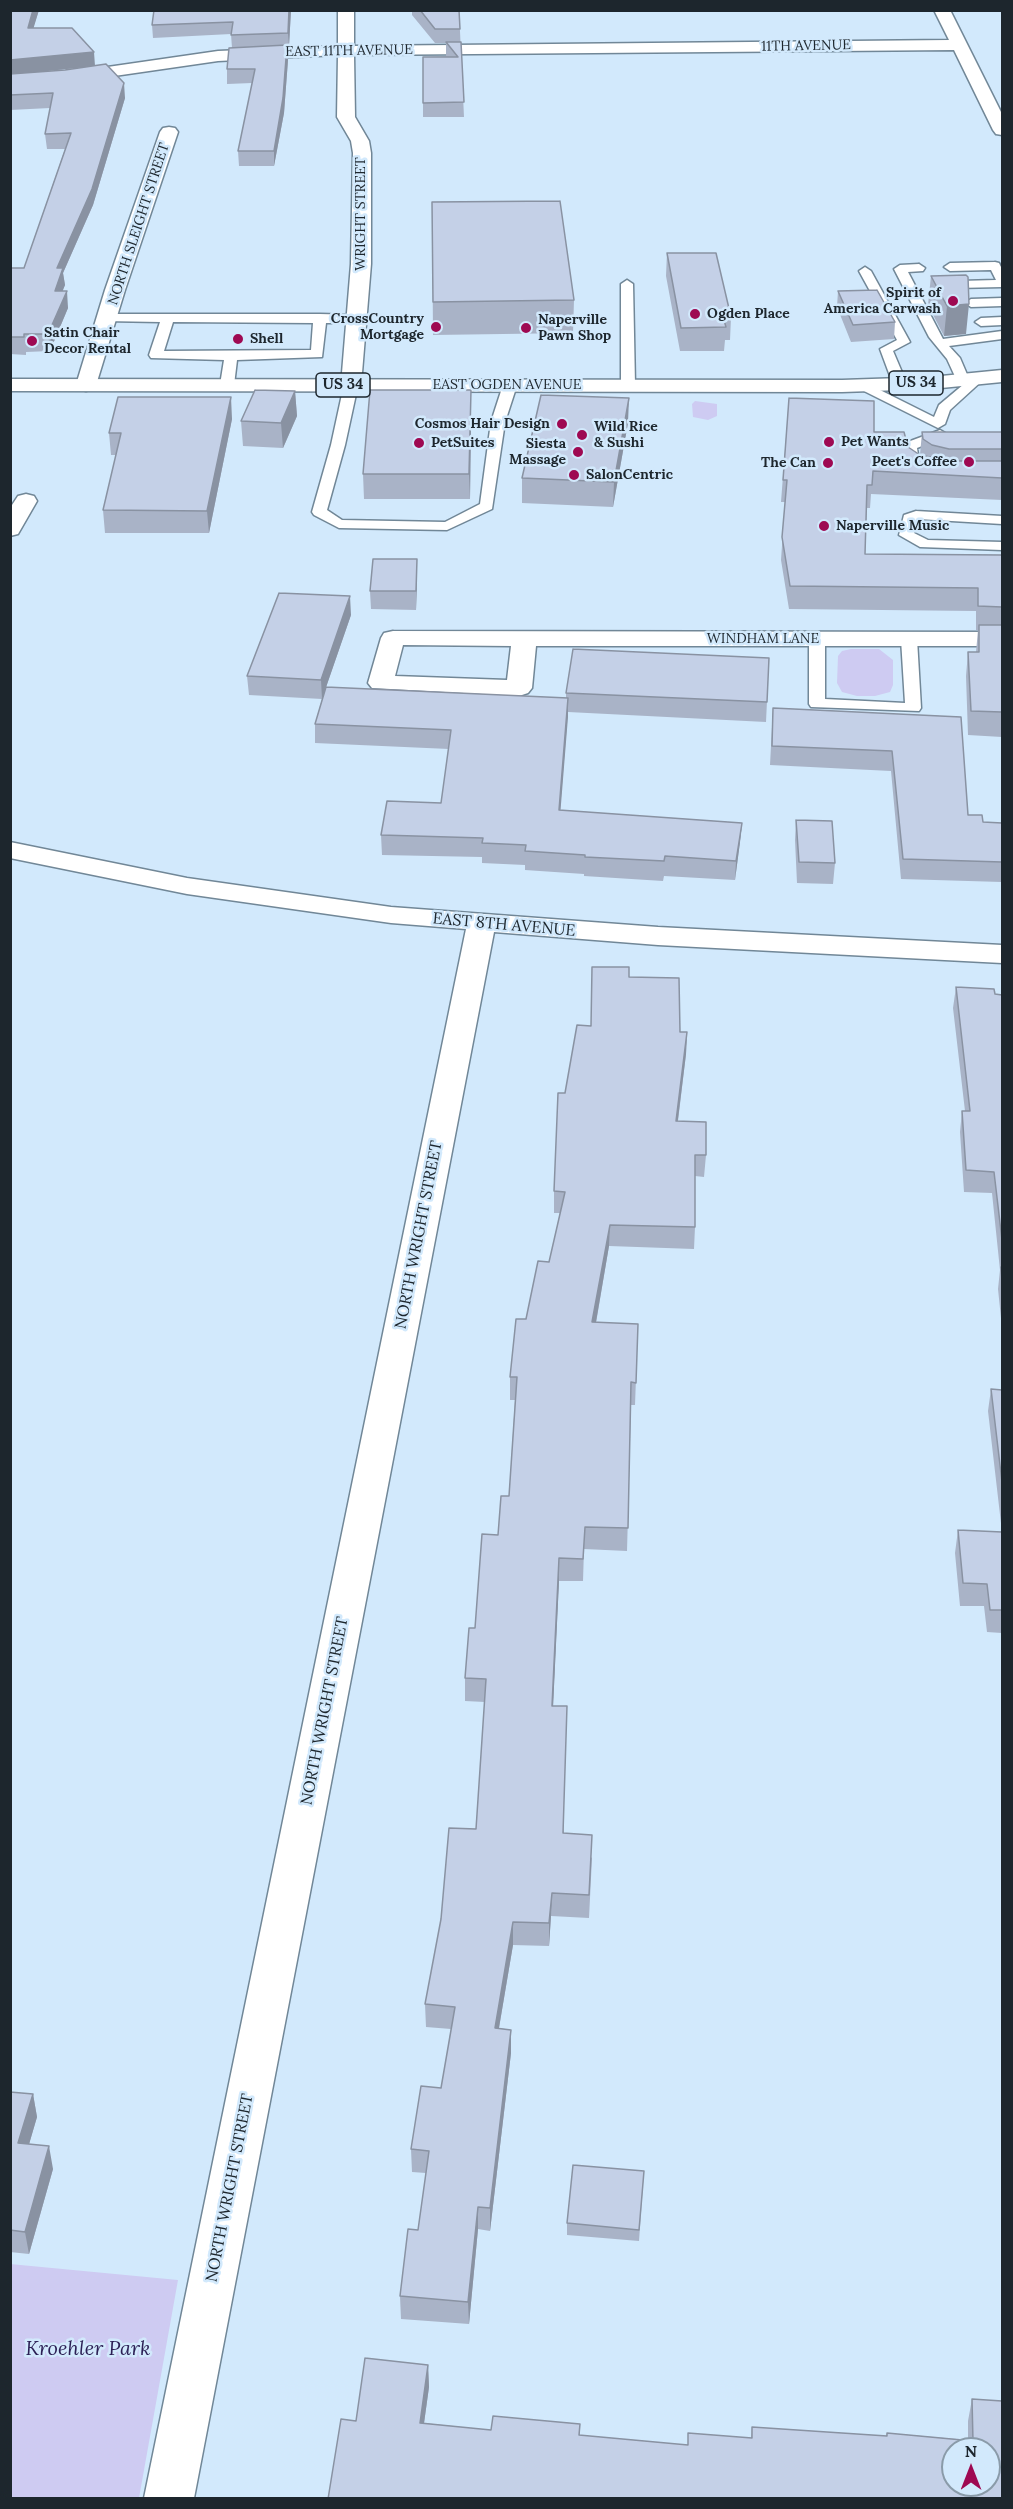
<!DOCTYPE html>
<style>
body{margin:0}
#map{position:relative;width:1013px;height:2509px;overflow:hidden;background:#d2e9fc;font-family:Lora,serif}
canvas{display:block}
.frame{position:absolute;inset:0;border:12px solid #1d262d;pointer-events:none}
.north{position:absolute;left:941px;top:2437px;width:60px;height:60px;box-sizing:border-box;background:#d2e9fc;border:2px solid #8a9ba9;border-radius:50%;rotate:0deg;font-size:16px;font-weight:700;line-height:24px;text-align:center;color:#1d262d}
.north::after{content:'';display:block;margin:auto;width:21px;height:27px;background:#9e0952;clip-path:polygon(50% 0,100% 100%,50% 72%,0 100%)}
</style>
<div id="map">
<canvas width="1013" height="2509"></canvas>
<div class="frame"></div>
<div class="north">N</div>
</div>
<script>
const context = document.querySelector('canvas').getContext('2d');
context.lineJoin = 'round';
function paint(path, color) { context.fillStyle = color; context.fill(path, 'evenodd'); }
const shape = rows => new Path2D(rows.map(r => 'M' + r).join(''));
function stroke(path, color, width, dash) { context.strokeStyle = color; context.lineWidth = width; context.lineCap = dash ? 'butt' : 'round'; context.setLineDash(dash || []); context.stroke(path); }
function write(font, color, halo, rows, align = 'center') {
  context.font = font + ' Lora,serif'; context.lineWidth = 5; context.setLineDash([]); context.textBaseline = 'middle'; context.strokeStyle = halo; context.fillStyle = color; for (const [text, x, y, turn = 0] of rows) {
    context.save(); context.translate(x, y); context.rotate((+turn || 0) * Math.PI / 180); context.textAlign = isNaN(turn) ? turn : align; if (halo) context.strokeText(text, 0, 0); context.fillText(text, 0, 0); context.restore();
  }
}
const green = shape([
 [695,401,717,404,717,416,708,420,693,417,692,404],
 [851,649,879,649,893,660,893,685,890,692,875,696,857,696,842,692,837,683,838,656,842,651],
 [10,2264,178,2280,139,2498,11,2498]
]);
const lane = shape([
 [995,262,999,263,1002,269,1002,287,956,288,954,285,960,281,996,280,991,270,950,271,944,267,950,263,995,262],
 [919,264,925,268,923,271,908,272,943,339,1002,331,1002,339,949,346,960,358,969,379,977,375,984,379,950,410,945,424,938,428,852,385,854,382,864,382,934,417,939,405,964,384,958,383,947,359,929,337,894,269,900,265,919,264],
 [865,267,871,271,910,342,893,351,907,384,905,387,895,387,893,384,880,349,897,340,859,271,865,267],
 [627,280,633,284,635,385,628,389,621,385,621,284,627,280],
 [1002,298,1002,306,971,307,965,303,971,299,1002,298],
 [108,314,320,314,357,315,363,319,357,323,326,323,322,357,237,360,234,385,227,389,220,385,224,360,151,358,149,355,160,322,104,321,102,318,108,314],
 [173,322,313,323,311,350,164,351,173,322],
 [1002,317,1002,325,981,326,975,322,981,318,1002,317],
 [351,381,358,385,345,445,327,510,342,520,445,522,480,504,491,422,503,385,510,381,517,385,505,422,492,509,447,530,339,528,314,515,312,512,331,445,344,385,351,381],
 [940,430,947,434,945,437,917,448,919,462,929,471,927,474,917,474,905,464,903,446,905,443,940,430],
 [916,511,1002,516,1002,524,918,519,914,533,928,540,1002,542,1002,550,920,547,899,535,904,515,916,511],
 [817,634,825,639,825,699,905,703,901,639,909,634,914,636,917,639,921,708,919,711,811,707,809,704,809,639,817,634]
]);
const street = shape([
 [338,10,354,10,354,46,949,40,934,10,950,10,1002,114,1002,135,996,134,993,130,954,50,354,55,355,117,369,141,371,153,371,264,361,385,358,389,351,391,344,389,341,385,351,264,353,153,351,141,337,117,338,55,218,61,66,83,10,87,10,77,66,73,218,51,338,46,338,10],
 [169,127,175,128,178,132,125,290,96,385,93,389,86,391,79,389,76,385,105,290,160,132,163,128,169,127],
 [26,494,34,496,37,501,18,534,10,536,10,508,18,496,26,494],
 [393,631,1002,632,1002,646,536,646,532,688,528,693,519,696,372,688,368,683,381,638,384,633,393,631],
 [403,645,511,646,507,680,395,676,403,645],
 [10,842,187,878,391,907,658,927,1002,945,1002,963,658,945,494,932,194,2498,144,2498,466,929,391,923,187,894,10,858,10,842]
]);
const primary = shape([
 [1002,370,1002,382,931,389,842,392,10,391,10,379,842,380,931,377,1002,370]
]);
const wall = shape([
 [10,10,39,10,33,28,95,66,125,98,93,205,63,273,65,285,62,291,68,308,50,351,26,352,26,355,10,354,10,268,24,268,65,149,47,149,45,134,50,108,10,110],
 [80,68,65,70,37,72,55,70],
 [154,10,291,10,289,46,287,46,288,60,284,113,274,166,239,166,238,151,252,83,227,84,227,69,232,48,231,34,153,38,152,25],
 [412,10,459,10,464,117,423,117,423,57,446,56,446,43,435,43,412,15],
 [432,202,574,300,573,333,433,335],
 [667,253,731,317,730,340,725,340,724,351,680,351,666,276],
 [931,276,966,334,944,336,928,305],
 [838,291,895,322,894,339,851,342,837,307],
 [295,391,297,416,283,448,243,446,241,421],
 [789,398,874,432,908,447,920,455,922,432,1002,432,1002,500,871,494,870,508,867,508,865,554,1002,555,1002,737,968,735,966,676,968,652,976,652,978,630,976,630,976,611,789,609,781,560,785,502,781,502],
 [471,415,470,499,364,499,363,474],
 [232,419,209,533,105,533,103,510,116,455,111,455,109,433],
 [628,423,613,507,522,503,522,478],
 [417,578,416,610,371,609,370,591],
 [351,615,326,687,566,698,566,693,769,658,766,722,568,712,560,810,742,823,740,842,735,880,664,876,663,881,584,876,584,874,525,870,525,865,482,863,482,857,382,855,381,835,441,803,449,749,315,743,315,724,322,699,249,695,247,676],
 [773,708,961,717,968,815,983,822,1002,823,1002,892,1002,882,901,879,891,771,770,765],
 [796,820,835,863,833,884,797,883,795,840],
 [629,977,680,1032,687,1032,686,1054,678,1121,706,1155,704,1177,695,1176,695,1227,694,1249,609,1246,596,1323,638,1324,635,1405,631,1405,627,1551,584,1549,583,1581,559,1581,553,1706,564,1833,592,1858,589,1918,551,1916,549,1946,513,1945,499,2028,511,2030,511,2053,490,2231,478,2229,469,2324,401,2319,400,2296,418,2230,426,2173,412,2172,411,2149,441,2088,451,2029,426,2027,425,2004,476,1829,485,1702,465,1701,465,1678,475,1628,509,1496,515,1400,510,1400,510,1377,526,1319,549,1262,560,1213,554,1213,554,1191,565,1093,591,1026],
 [956,987,995,994,1002,995,1002,1328,998,1289,1000,1270,992,1193,964,1192,960,1132,962,1111,965,1111,953,1008],
 [991,1389,1002,1390,1002,1633,987,1632,984,1606,960,1606,955,1553,958,1530,1002,1532,988,1411],
 [10,2092,33,2094,37,2117,29,2144,53,2169,29,2254,10,2252],
 [644,2171,639,2241,567,2235,567,2223],
 [428,2365,429,2387,424,2423,491,2430,580,2424,580,2435,687,2445,751,2438,752,2427,886,2436,887,2433,968,2440,968,2421,972,2399,1002,2499,356,2421]
]);
const shadedWall = shape([
 [33,10,39,10,29,43,28,28],
 [289,10,291,10,289,46,288,33],
 [287,45,288,60,284,113,274,166,274,151],
 [94,52,95,66,10,75,10,60],
 [124,83,125,98,93,205,63,273,65,285,56,308,55,291,57,268],
 [67,291,68,308,50,351,48,334],
 [969,304,966,334,944,336,947,306],
 [471,390,471,415,470,499,469,474],
 [295,391,297,416,283,448,281,423],
 [231,397,232,419,209,533,207,511],
 [629,398,628,423,613,507,614,482],
 [417,559,417,578,416,610,416,591],
 [350,596,351,615,322,699,321,680],
 [568,698,568,717,559,829,559,810],
 [742,823,740,842,735,880,736,861],
 [687,1032,686,1054,675,1143,676,1121],
 [610,1225,609,1246,592,1345,592,1322],
 [559,1558,559,1581,552,1729,552,1706],
 [552,1893,551,1916,549,1946,549,1923],
 [513,1922,513,1945,495,2051,495,2028],
 [511,2030,511,2053,490,2231,490,2208],
 [33,2094,37,2117,23,2165,18,2143],
 [49,2146,53,2169,29,2254,25,2232],
 [478,2207,478,2229,469,2324,468,2302],
 [428,2365,429,2387,421,2445,420,2423]
]);
const building = shape([
 [10,10,33,10,28,28,72,28,94,52,10,60,10,10],
 [154,10,289,10,288,33,231,35,233,22,152,25,154,10],
 [420,10,459,10,460,29,435,29,420,10],
 [446,42,461,42,464,102,423,103,423,57,458,57,446,42],
 [287,45,283,98,274,151,238,151,255,69,227,69,229,48,287,45],
 [106,64,124,83,92,189,57,268,63,268,55,291,67,291,48,334,24,334,24,337,10,337,10,268,24,268,71,133,45,134,53,93,10,95,10,74,65,70,106,64],
 [560,201,574,300,433,302,432,202,560,201],
 [667,253,716,253,731,317,723,317,726,327,681,328,667,253],
 [966,275,968,277,969,304,947,306,931,276,966,275],
 [877,290,895,322,853,325,838,291,877,290],
 [255,390,295,391,281,423,241,421,255,390],
 [370,390,471,390,469,474,363,474,370,390],
 [541,395,629,398,614,482,522,478,541,395],
 [118,397,231,397,207,511,103,510,121,433,109,433,118,397],
 [789,398,874,401,874,432,904,432,908,447,920,455,949,461,1002,461,1002,478,873,471,872,485,867,485,865,554,1002,555,1002,607,978,606,978,588,790,586,782,537,787,480,783,480,789,398],
 [922,432,1002,432,1002,449,949,449,932,445,923,439,922,432],
 [373,559,417,559,416,591,370,591,373,559],
 [279,593,350,596,321,680,247,676,279,593],
 [979,625,1002,625,1002,712,971,711,968,652,979,652,979,625],
 [573,649,769,658,767,702,566,693,573,649],
 [326,687,568,698,559,810,742,823,736,861,665,856,664,861,585,857,585,855,525,851,526,845,482,843,483,838,381,835,387,801,441,803,451,730,315,724,326,687],
 [773,708,961,717,968,815,982,815,983,822,1002,823,1002,862,903,859,892,751,772,746,773,708],
 [796,820,832,821,835,863,799,862,796,820],
 [592,967,629,967,629,977,679,978,680,1032,687,1032,676,1121,706,1122,706,1155,695,1155,695,1227,610,1225,592,1322,638,1324,636,1383,631,1382,628,1528,585,1527,583,1559,559,1558,552,1706,567,1706,563,1833,592,1835,589,1895,552,1893,549,1923,513,1922,495,2028,511,2030,490,2208,478,2207,468,2302,400,2296,408,2229,418,2230,429,2151,411,2149,421,2086,441,2088,455,2007,425,2004,441,1919,449,1828,476,1829,486,1679,465,1678,469,1628,475,1628,482,1534,498,1535,501,1496,509,1496,517,1377,510,1377,516,1319,526,1319,538,1261,549,1262,565,1192,554,1191,558,1093,565,1093,577,1025,591,1026,592,967],
 [956,987,994,989,995,994,1002,995,1002,1240,994,1172,966,1170,962,1111,970,1111,956,987],
 [1001,1267,1002,1267,1002,1281,1001,1267],
 [991,1389,1002,1390,1002,1482,991,1389],
 [958,1530,1002,1532,1002,1610,990,1610,987,1584,963,1583,958,1530],
 [10,2092,33,2094,18,2143,49,2146,25,2232,10,2230,10,2092],
 [573,2165,644,2171,639,2230,567,2223,573,2165],
 [365,2358,428,2365,420,2423,491,2430,493,2416,580,2424,579,2435,688,2445,688,2433,752,2438,752,2427,887,2436,887,2433,973,2441,972,2399,1002,2401,1002,2499,328,2499,341,2419,356,2421,365,2358],
 [953,2449,989,2449,989,2485,953,2485,953,2449]
]);
const markers = [
 [953,301,6,"#9e0952"],
 [695,314,6,"#9e0952"],
 [436,327,6,"#9e0952"],
 [526,328,6,"#9e0952"],
 [238,339,6,"#9e0952"],
 [32,341,6,"#9e0952"],
 [562,424,6,"#9e0952"],
 [582,435,6,"#9e0952"],
 [829,442,6,"#9e0952"],
 [419,443,6,"#9e0952"],
 [578,452,6,"#9e0952"],
 [969,462,6,"#9e0952"],
 [828,463,6,"#9e0952"],
 [574,475,6,"#9e0952"],
 [824,526,6,"#9e0952"]
];
const farStreetnames = [
 ["11TH AVENUE",806,46,-1],
 ["EAST 11TH AVENUE",349,51,-1],
 ["WRIGHT STREET",361,214,-90],
 ["NORTH SLEIGHT STREET",139,224,-72],
 ["EAST OGDEN AVENUE",507,385],
 ["WINDHAM LANE",763,639]
];
const farPoinames = [
 ["Spirit of",941,293,"right"],
 ["America Carwash",941,309,"right"],
 ["Ogden Place",707,314],
 ["CrossCountry",424,319,"right"],
 ["Mortgage",424,335,"right"],
 ["Naperville",538,320],
 ["Pawn Shop",538,336],
 ["Satin Chair",44,333],
 ["Decor Rental",44,349],
 ["Shell",250,339],
 ["Cosmos Hair Design",550,424,"right"],
 ["Wild Rice",594,427],
 ["& Sushi",594,443],
 ["Pet Wants",841,442],
 ["PetSuites",431,443],
 ["Siesta",566,444,"right"],
 ["Massage",566,460,"right"],
 ["Peet's Coffee",957,462,"right"],
 ["The Can",816,463,"right"],
 ["SalonCentric",586,475],
 ["Naperville Music",836,526]
];
const shields = [
 [916,383,54],
 [343,385,54]
];
const shieldNames = [
 ["US 34",916,383],
 ["US 34",343,385]
];
const streetNames = [
 ["EAST 8TH AVENUE",504,925,5],
 ["NORTH WRIGHT STREET",419,1235,-79],
 ["NORTH WRIGHT STREET",325,1711,-79],
 ["NORTH WRIGHT STREET",230,2188,-79]
];
const nearParknames = [
 ["Kroehler Park",88,2349]
];
paint(green, '#cecbf2');
stroke(lane, '#718797', 3);
stroke(street, '#718797', 3);
stroke(primary, '#718797', 3);
paint(lane, '#fff');
paint(street, '#fff');
paint(primary, '#fff');
paint(wall, '#a9b3c7');
paint(shadedWall, '#8992a2');
paint(building, '#c4d0e7');
stroke(building, '#8992a2', 1.5);
for (const [x, y, r, color] of markers) { const dot = new Path2D(); dot.arc(x, y, r, 0, 2 * Math.PI); context.fillStyle = color; context.fill(dot); stroke(dot, '#d2e9fc', 2); }
write('14px', '#1d262d', '#d2e9fc', farStreetnames);
write('bold 14px', '#1d262d', '#d2e9fc', farPoinames, 'left');
for (const [x, y, w] of shields) { const box = new Path2D(); box.roundRect(x - w / 2, y - 12, w, 24, 4.5); context.fillStyle = '#d2e9fc'; context.fill(box); stroke(box, '#1d262d', 1.5); }
write('bold 15px', '#1d262d', null, shieldNames);
write('16px', '#1d262d', '#d2e9fc', streetNames);
write('italic 20px', '#2b1f54', '#d2e9fc', nearParknames);
</script>
